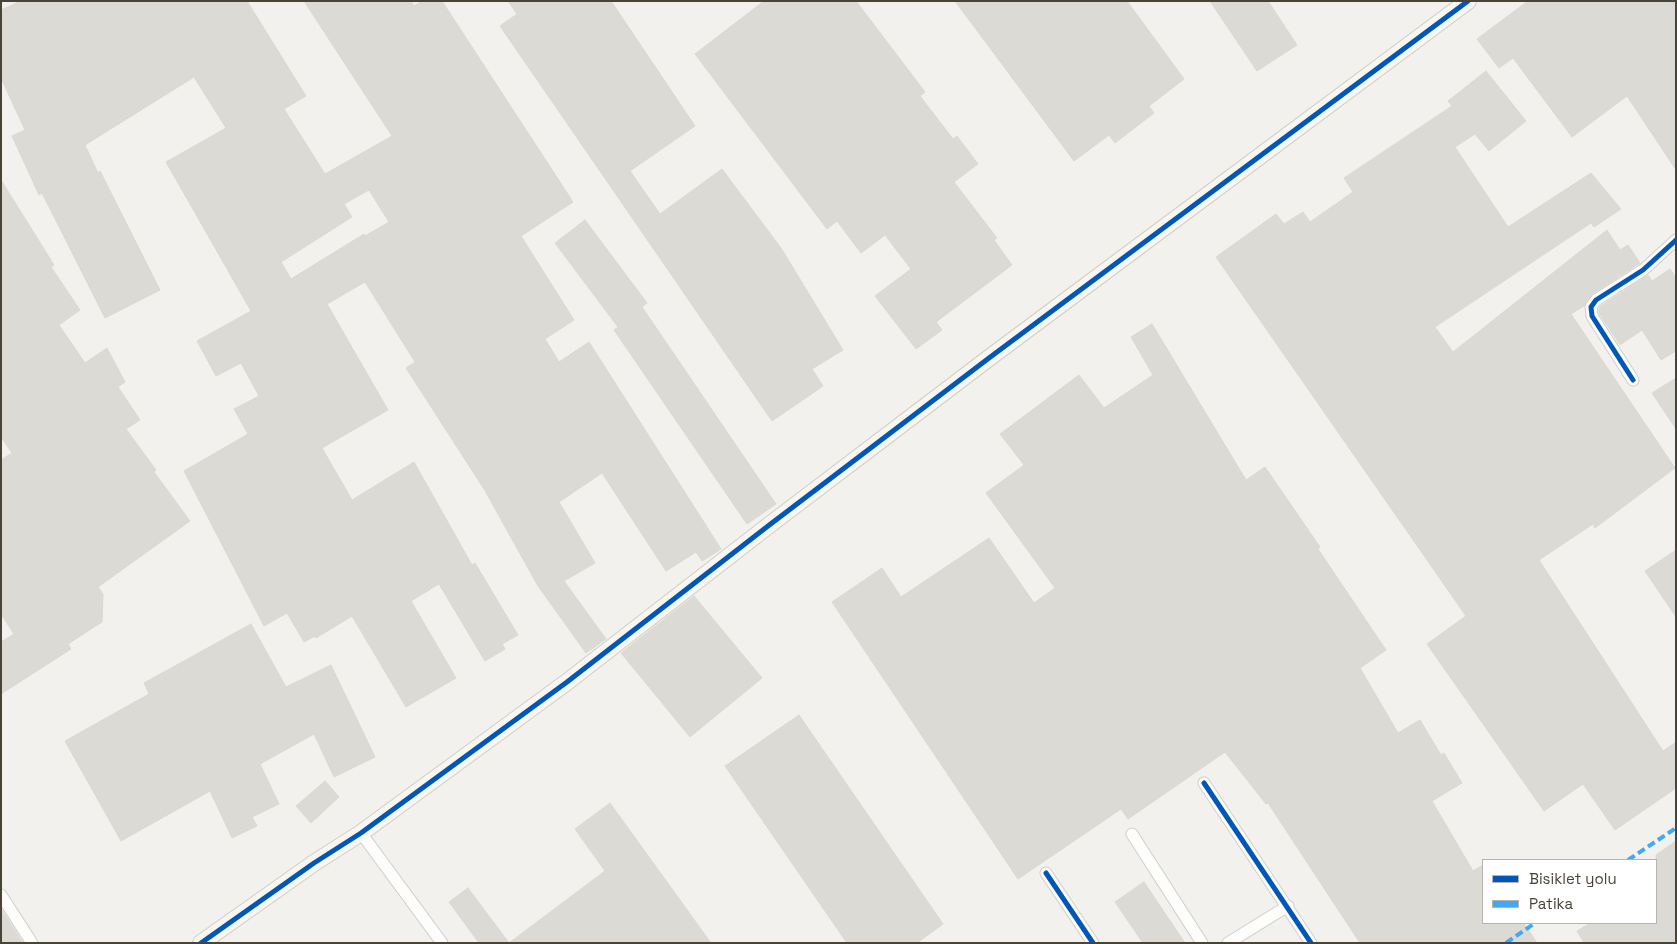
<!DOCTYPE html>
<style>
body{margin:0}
#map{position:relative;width:1677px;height:944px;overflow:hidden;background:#f2f1ed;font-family:"Space Grotesk",sans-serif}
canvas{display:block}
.frame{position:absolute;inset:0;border:2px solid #494338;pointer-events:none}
.legend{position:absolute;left:1482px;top:859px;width:175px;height:65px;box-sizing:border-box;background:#fff;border:1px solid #b6b4af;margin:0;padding:6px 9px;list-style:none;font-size:15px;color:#494338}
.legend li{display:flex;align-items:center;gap:10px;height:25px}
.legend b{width:25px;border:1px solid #b6b4af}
</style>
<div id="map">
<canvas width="1677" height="944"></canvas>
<div class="frame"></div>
<ul class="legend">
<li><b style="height:6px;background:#0057b8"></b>Bisiklet yolu</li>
<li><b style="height:6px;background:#3fa9f5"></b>Patika</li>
</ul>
</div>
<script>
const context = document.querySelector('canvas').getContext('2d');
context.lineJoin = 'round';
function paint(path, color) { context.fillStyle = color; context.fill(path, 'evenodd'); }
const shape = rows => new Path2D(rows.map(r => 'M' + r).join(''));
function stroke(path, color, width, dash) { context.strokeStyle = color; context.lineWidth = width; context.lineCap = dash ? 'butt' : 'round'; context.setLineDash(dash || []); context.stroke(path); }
const building = shape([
 [21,1,247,1,306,96,284,109,325,174,392,136,304,1,411,1,414,6,422,1,442,1,573,202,521,236,574,320,545,339,559,362,589,342,721,549,702,561,696,552,666,571,602,473,559,502,595,563,564,581,606,639,586,653,538,586,484,489,406,368,415,362,365,282,327,304,388,410,322,448,352,500,414,462,472,565,475,563,518,635,502,644,505,649,485,661,439,584,411,601,456,678,406,707,352,616,316,638,315,636,304,642,287,613,264,626,184,471,248,434,234,409,259,396,241,363,216,376,197,341,251,311,166,162,226,128,194,77,85,145,98,173,100,171,160,290,105,318,42,193,39,195,12,136,25,130,1,78,1,10,21,1],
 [369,190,389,222,365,236,364,234,291,279,281,262,352,217,344,204,369,190],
 [508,1,611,1,695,126,630,171,660,214,722,169,781,248,843,350,812,369,823,386,772,421,500,26,517,14,508,1],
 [764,1,856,1,925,92,920,96,953,139,957,136,978,164,954,182,997,238,994,240,1012,265,936,322,942,330,916,349,875,296,911,269,885,235,861,253,837,221,827,229,695,54,764,1],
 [955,1,1127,1,1184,79,1149,106,1154,113,1115,143,1109,135,1074,161,955,1],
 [1210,1,1268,1,1297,45,1257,71,1210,1],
 [1528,1,1676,1,1676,170,1627,96,1572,137,1513,58,1499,68,1477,39,1528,1],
 [1486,71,1526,121,1489,151,1475,134,1455,147,1508,227,1591,173,1621,209,1594,227,1591,223,1435,327,1453,352,1607,230,1620,250,1628,245,1640,263,1592,294,1584,306,1571,314,1675,468,1595,528,1593,524,1539,560,1663,751,1676,742,1676,788,1615,830,1583,784,1544,811,1427,644,1466,616,1216,257,1276,214,1284,224,1303,212,1310,222,1353,192,1344,178,1452,106,1448,101,1486,71],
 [1,180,54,265,51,267,80,310,59,325,85,363,107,348,125,382,118,387,140,420,126,429,156,470,154,472,190,521,98,587,103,594,102,622,68,644,71,649,1,694,1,642,14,634,1,614,1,460,12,453,1,437,1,180],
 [585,220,647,303,642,307,776,504,747,524,614,330,618,327,555,243,585,220],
 [1670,269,1676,278,1676,351,1661,360,1642,330,1620,345,1599,313,1599,309,1601,306,1648,275,1652,281,1670,269],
 [1152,324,1246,480,1265,467,1320,547,1318,549,1386,650,1360,668,1398,733,1420,720,1441,755,1444,753,1462,783,1432,801,1473,871,1483,865,1483,923,1524,923,1537,943,1360,943,1268,803,1266,804,1225,752,1128,819,1121,809,1018,879,832,602,882,568,901,597,989,538,1034,603,1055,588,986,493,1024,465,1000,434,1079,375,1104,408,1153,375,1131,337,1152,324],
 [1676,378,1676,429,1652,393,1676,378],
 [1676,550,1676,617,1645,571,1676,550],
 [694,596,762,678,690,737,621,653,694,596],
 [251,624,286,687,331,665,375,757,334,777,314,734,260,764,279,804,252,817,257,826,232,838,210,791,121,841,65,741,149,694,144,683,251,624],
 [799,715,943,924,917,943,847,943,725,766,799,715],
 [325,781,339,797,311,823,296,806,325,781],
 [610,803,711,943,509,943,605,871,575,829,610,803],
 [1676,841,1676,943,1584,943,1577,931,1590,923,1656,923,1656,855,1676,841],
 [1144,882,1185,943,1143,943,1115,902,1144,882],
 [468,888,509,943,479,943,449,902,468,888],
 [1,909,23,943,1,943,1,909]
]);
const street = shape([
 [1633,380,1592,316,1591,307,1596,300,1643,270,1676,240],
 [1204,783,1311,943],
 [361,833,442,943],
 [1132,834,1202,943],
 [1046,873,1093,943],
 [1,895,32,943],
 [1228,943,1288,906]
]);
const secondary = shape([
 [201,943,314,863,361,833,567,682,768,526,989,358,1468,1]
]);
const quiet = shape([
 [1628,860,1676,828],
 [1506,943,1535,923]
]);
const cycleway = shape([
 [1633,380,1592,316,1591,307,1596,300,1643,270,1676,240],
 [1204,783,1311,943],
 [1046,873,1093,943],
 [201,943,314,863,361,833,567,682,768,526,989,358,1468,1]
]);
paint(building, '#dcdad5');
stroke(building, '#dad8d3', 1);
stroke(street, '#d0ceca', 13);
stroke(secondary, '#d1cec4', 18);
stroke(street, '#fdfdfc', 11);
stroke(secondary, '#f7f6f0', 16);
stroke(quiet, '#3fa9f5', 4, [8, 4]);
stroke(cycleway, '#0057b8', 5);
</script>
